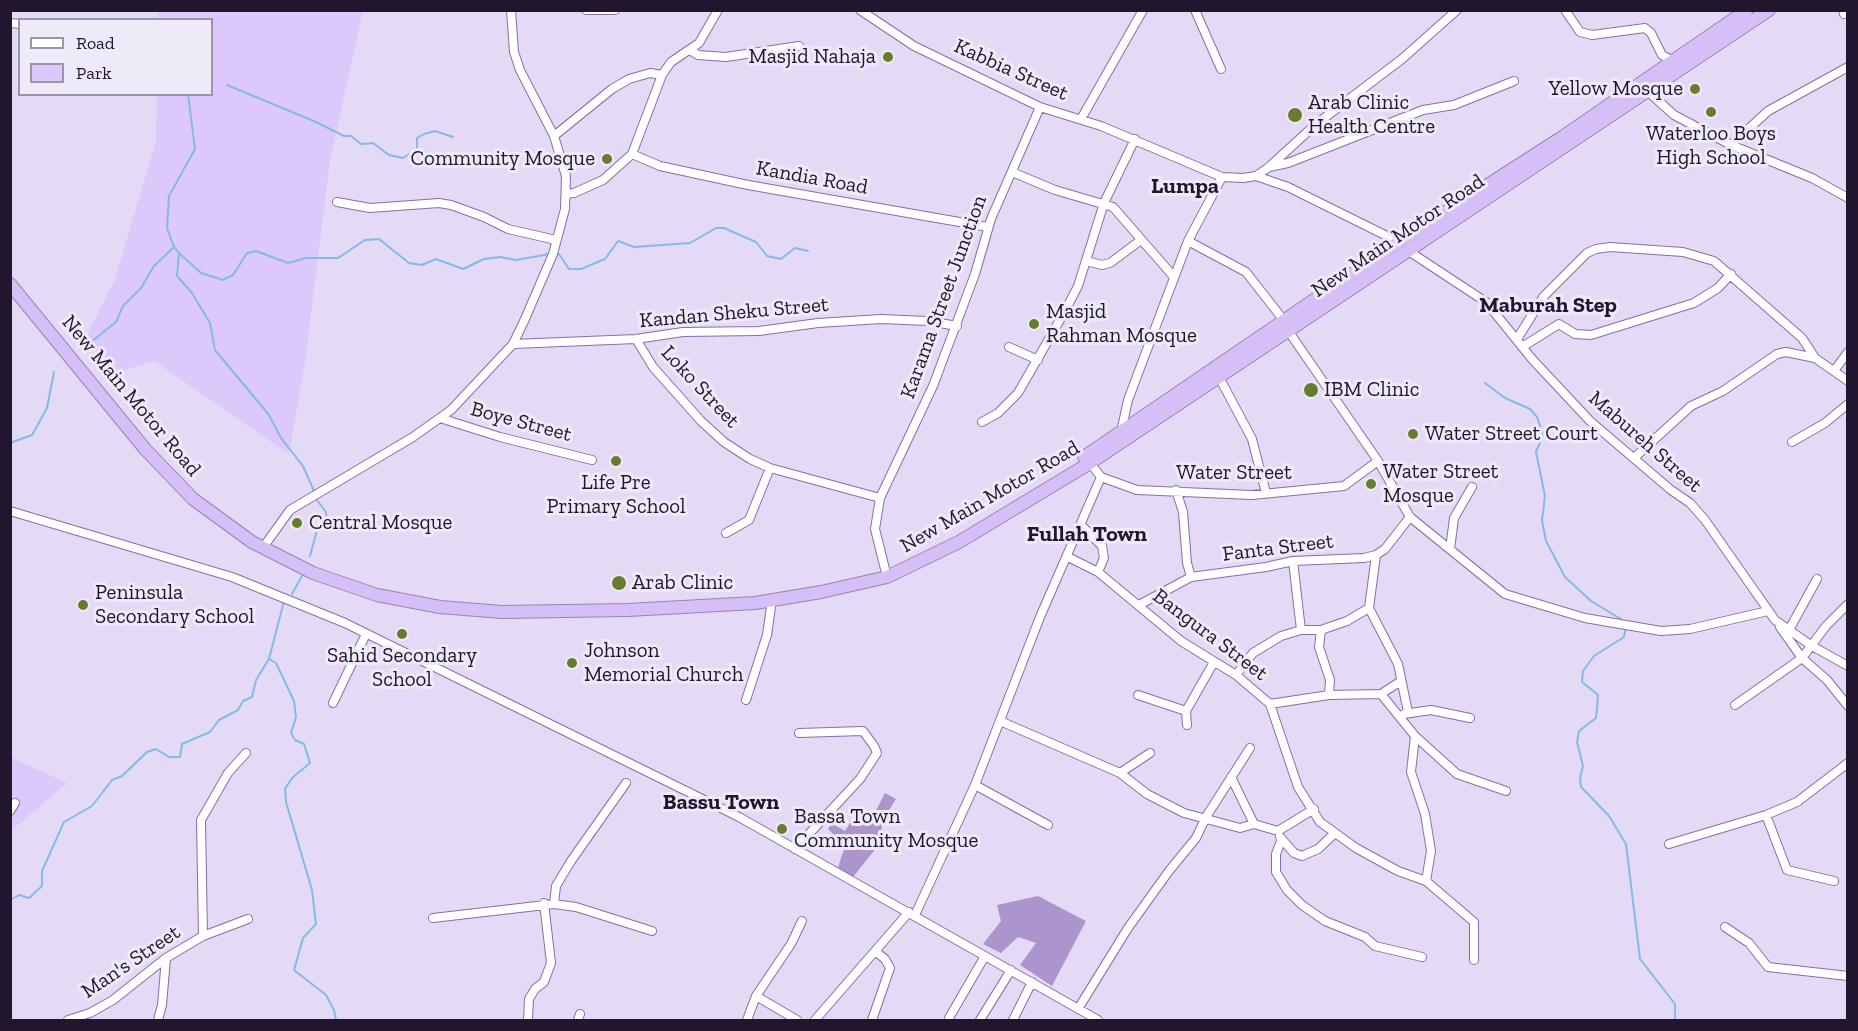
<!DOCTYPE html>
<style>
body{margin:0}
#map{position:relative;width:1858px;height:1031px;overflow:hidden;background:#e5daf5;font-family:"Zilla Slab",serif}
canvas{display:block}
.frame{position:absolute;inset:0;border:12px solid #21162e;pointer-events:none}
.legend{position:absolute;left:18px;top:18px;width:195px;height:78px;box-sizing:border-box;background:#efeaf8;border:2px solid #9d95a7;margin:0;padding:8px 10px;list-style:none;font-size:18px;color:#21162e}
.legend li{display:flex;align-items:center;gap:12px;height:30px}
.legend b{width:30px;border:2px solid #9d95a7}
</style>
<div id="map">
<canvas width="1858" height="1031"></canvas>
<div class="frame"></div>
<ul class="legend">
<li><b style="height:8px;background:#fff"></b>Road</li>
<li><b style="height:16px;background:#dcc8fa"></b>Park</li>
</ul>
</div>
<script>
const context = document.querySelector('canvas').getContext('2d');
context.lineJoin = 'round';
function paint(path, color) { context.fillStyle = color; context.fill(path, 'evenodd'); }
const shape = rows => new Path2D(rows.map(r => 'M' + r).join(''));
function stroke(path, color, width, dash) { context.strokeStyle = color; context.lineWidth = width; context.lineCap = dash ? 'butt' : 'round'; context.setLineDash(dash || []); context.stroke(path); }
function write(font, color, halo, rows, align = 'center') {
  context.font = font + ' "Zilla Slab",serif'; context.lineWidth = 6; context.setLineDash([]); context.textBaseline = 'middle'; context.strokeStyle = halo; context.fillStyle = color; for (const [text, x, y, turn = 0] of rows) {
    context.save(); context.translate(x, y); context.rotate((+turn || 0) * Math.PI / 180); context.textAlign = isNaN(turn) ? turn : align; if (halo) context.strokeText(text, 0, 0); context.fillText(text, 0, 0); context.restore();
  }
}
const green = shape([
 [159,11,363,11,330,160,305,362,289,454,154,361,112,374,86,337,115,279,156,141,157,95,212,94,212,20,158,19],
 [10,757,67,783,13,829,10,827]
]);
const forest = shape([
 [885,793,896,799,882,821,881,842,853,877,838,867,845,846,828,829,831,823,845,831,850,823,870,822],
 [1038,896,1086,921,1052,986,1020,965,1036,943,1018,937,1001,953,983,944,1001,921,997,905]
]);
const stream = shape([
 [227,85,316,122,344,136,351,136,361,144,373,143,389,155,403,158,417,149,417,138,424,134,435,131,453,137],
 [175,248,179,253,177,276,192,293,210,323,215,350,269,415,281,438,303,466,314,491],
 [179,253,201,273,223,280,233,275,247,253,256,251,288,263,306,258,338,258,365,240,379,239,409,263,422,265,436,259,463,269,484,259,500,257,516,260,549,254],
 [555,254,559,254,569,269,581,269,605,259,618,241,634,247,690,243,716,228,724,228,756,242,767,256,781,259,795,248,808,251],
 [86,346,116,322,123,306,141,288,154,266,174,247,167,228,169,196,195,149,188,94],
 [1485,383,1505,398,1530,409,1537,417,1543,435,1536,452,1545,496,1542,520,1546,541,1565,577,1591,601,1624,621],
 [10,443,32,435,47,408,54,372],
 [310,556,317,530,327,521,326,512,316,499],
 [292,594,303,574],
 [1626,626,1624,637,1594,656,1583,671,1582,682,1598,695,1597,708,1596,718,1579,731,1577,742,1583,766,1580,778,1581,787,1609,816,1626,844,1640,959,1675,1004,1675,1020],
 [269,659,276,663,294,701,296,717,291,733,295,740,304,744,310,763,292,778,285,789,286,802,312,890,316,924,303,938,294,970,326,995,334,1010,336,1020],
 [10,900,19,895,29,898,42,886,42,871,64,822,92,806,112,780,122,776,147,752,156,749,169,757,180,757,182,744,210,732,219,720,238,710,243,701,252,697,256,680,269,659,284,601]
]);
const minor = shape([
 [586,10,615,10],
 [860,10,914,46,1040,107,1101,126,1222,177,1243,178,1256,176,1269,167,1315,125,1402,59,1457,10],
 [1195,10,1221,69],
 [1565,10,1580,32,1592,35,1645,28,1651,33,1662,55,1673,61],
 [1843,10,1844,14],
 [10,23,20,24],
 [690,50,698,55,726,57,799,46],
 [1644,88,1674,115,1731,145,1812,178,1848,198],
 [1081,119,1143,10],
 [554,136,612,89,629,79,650,73,662,75],
 [1731,145,1768,111,1848,67],
 [632,154,660,166,748,185,988,227],
 [1269,167,1288,163,1423,110,1454,105,1514,81],
 [1012,172,1055,190,1113,207,1174,277],
 [1256,176,1288,187,1399,242],
 [566,194,574,193,603,180,632,154,662,75,671,62,699,43,718,10],
 [337,202,370,208,439,203,451,205,484,217,508,229,556,240],
 [1188,241,1246,272,1285,322],
 [1410,252,1486,302,1532,359,1590,421,1671,490,1690,503,1705,520,1775,620,1812,646,1848,666],
 [1086,261,1102,265,1110,263,1141,240],
 [1289,332,1378,461,1410,517,1505,594,1585,618,1661,631,1690,629,1768,611],
 [636,339,653,367,701,421,724,442,750,459,770,468,880,498],
 [1517,339,1544,296,1587,253,1596,249,1610,247,1683,252,1714,261,1802,338,1815,358],
 [513,344,636,339,683,332,759,331,818,323,881,319,928,321,957,326],
 [1009,347,1038,360],
 [1522,347,1559,324,1575,334,1591,335,1694,303,1718,288,1731,274],
 [1834,371,1848,352],
 [1219,377,1252,439,1266,493],
 [440,418,500,437,592,460],
 [982,422,998,413,1018,393,1065,311,1078,286,1104,203,1135,139],
 [1121,432,1128,400,1188,241,1222,177],
 [1792,442,1825,423,1848,404],
 [1634,458,1691,406,1723,391,1777,354,1786,352,1815,358,1848,381],
 [1090,463,1101,477,1137,490,1252,495,1344,486,1378,461],
 [1176,490,1183,512,1187,563,1191,577],
 [10,511,232,577,345,623,739,817,1098,1020],
 [1081,525,1102,546,1104,558,1098,572],
 [726,533,749,520,770,468],
 [267,542,290,510,413,437,451,410,513,344,525,319,553,254,565,209,566,176,554,136,520,70,514,52,511,10],
 [1450,549,1454,518,1472,487],
 [1376,555,1369,608,1398,664,1408,712],
 [1068,557,1098,572,1181,641,1236,675,1270,704,1298,787,1320,822,1356,848,1398,871,1426,881],
 [1293,561,1301,630],
 [885,569,875,529,880,498,933,386,975,274,991,219,1040,107],
 [1139,605,1191,577,1266,567,1293,561,1364,558,1376,555,1385,549,1410,517],
 [1780,627,1802,658,1827,680,1848,706],
 [1321,630,1319,647,1330,680,1329,695],
 [1789,630,1817,579],
 [1236,675,1253,653,1281,636,1301,630,1321,630,1347,621,1369,608],
 [1381,694,1401,681],
 [1138,695,1186,711,1187,725],
 [746,700,767,635,772,600],
 [333,703,366,634],
 [1270,704,1329,695,1381,694,1415,736,1457,774,1506,791],
 [1735,705,1802,658,1826,626,1848,604],
 [1186,711,1214,662],
 [1404,714,1431,710,1470,718],
 [1000,721,1120,773,1147,794,1184,813,1240,828,1254,824,1278,831,1314,809],
 [1415,736,1411,772,1425,814,1431,851,1426,881,1474,922,1474,960],
 [1120,773,1150,753],
 [1231,777,1254,824],
 [975,785,1048,825],
 [10,811,15,803],
 [1766,815,1787,870,1834,881],
 [1280,837,1294,853,1302,856,1318,849,1335,833],
 [1281,841,1276,854,1276,872,1287,890,1302,905,1325,921,1365,937,1375,946,1422,957],
 [1669,844,1766,815,1797,802,1848,763],
 [795,849,860,779,877,753,874,746,863,731,799,733],
 [554,904,576,907,652,931],
 [915,915,975,785,1040,617,1101,477],
 [433,918,554,904,556,886,571,861,626,783],
 [1725,927,1749,943,1768,967,1848,976],
 [203,936,201,820,228,773,246,753],
 [756,996,797,1020],
 [1078,1009,1128,928,1169,871,1196,838,1206,817,1250,748],
 [949,1018,985,956],
 [68,1020,90,1013,113,1000,166,958,203,936,248,919],
 [158,1020,162,1005,166,958],
 [528,1020,529,999,535,989,544,982,551,963,544,903],
 [578,1020,580,1014],
 [747,1020,756,996,791,944,802,921],
 [815,1020,909,912],
 [872,1020,890,968,885,959,875,951],
 [980,1020,1011,970],
 [1013,1020,1032,982]
]);
const highway = shape([
 [10,284,145,449,193,499,252,542,313,573,377,595,440,607,502,612,628,610,755,603,821,592,887,577,959,542,1090,463,1769,10],
 [1084,457,1399,242,1561,138,1747,10]
]);
const markers = [
 [888,57,6,"#667d2f"],
 [1695,89,6,"#667d2f"],
 [1711,112,6,"#667d2f"],
 [1295,115,8,"#667d2f"],
 [607,159,6,"#667d2f"],
 [1034,324,6,"#667d2f"],
 [1311,390,8,"#667d2f"],
 [1413,434,6,"#667d2f"],
 [616,461,6,"#667d2f"],
 [1371,484,6,"#667d2f"],
 [297,523,6,"#667d2f"],
 [619,583,8,"#667d2f"],
 [83,605,6,"#667d2f"],
 [402,634,6,"#667d2f"],
 [572,663,6,"#667d2f"],
 [782,829,6,"#667d2f"]
];
const poiNames = [
 ["Masjid Nahaja",876,57,"right"],
 ["Yellow Mosque",1683,89,"right"],
 ["Arab Clinic",1308,103],
 ["Health Centre",1308,127],
 ["Waterloo Boys",1711,134,"center"],
 ["High School",1711,158,"center"],
 ["Community Mosque",595,159,"right"],
 ["Masjid",1046,312],
 ["Rahman Mosque",1046,336],
 ["IBM Clinic",1324,390],
 ["Water Street Court",1425,434],
 ["Water Street",1383,472],
 ["Mosque",1383,496],
 ["Life Pre",616,483,"center"],
 ["Primary School",616,507,"center"],
 ["Central Mosque",309,523],
 ["Arab Clinic",632,583],
 ["Peninsula",95,593],
 ["Secondary School",95,617],
 ["Johnson",584,651],
 ["Memorial Church",584,675],
 ["Sahid Secondary",402,656,"center"],
 ["School",402,680,"center"],
 ["Bassa Town",794,817],
 ["Community Mosque",794,841]
];
const streetNames = [
 ["Kabbia Street",1011,70,24],
 ["Kandia Road",812,178,10],
 ["New Main Motor Road",1398,236,-34],
 ["Karama Street Junction",944,297,-70],
 ["Kandan Sheku Street",734,313,-5],
 ["Loko Street",700,387,47],
 ["New Main Motor Road",131,396,50],
 ["Boye Street",521,422,15],
 ["Mabureh Street",1645,442,41],
 ["Water Street",1234,473],
 ["New Main Motor Road",990,497,-30],
 ["Fanta Street",1278,548,-7],
 ["Bangura Street",1210,635,37],
 ["Man's Street",131,962,-34]
];
const neighbourhoodNames = [
 ["Lumpa",1185,187],
 ["Maburah Step",1548,306],
 ["Fullah Town",1087,535],
 ["Bassu Town",721,803]
];
paint(green, '#dcc8fa');
paint(forest, '#ac94cd');
stroke(stream, '#83bae6', 2);
stroke(minor, '#876da9', 10);
stroke(highway, '#9784b1', 14);
stroke(minor, '#fff', 8);
stroke(highway, '#d6bff7', 12);
for (const [x, y, r, color] of markers) { const dot = new Path2D(); dot.arc(x, y, r, 0, 2 * Math.PI); context.fillStyle = color; context.fill(dot); stroke(dot, '#efeaf8', 2); }
write('21px', '#21162e', '#efeaf8', poiNames, 'left');
write('21px', '#21162e', '#efeaf8', streetNames);
write('bold 22px', '#21162e', '#efeaf8', neighbourhoodNames);
</script>
